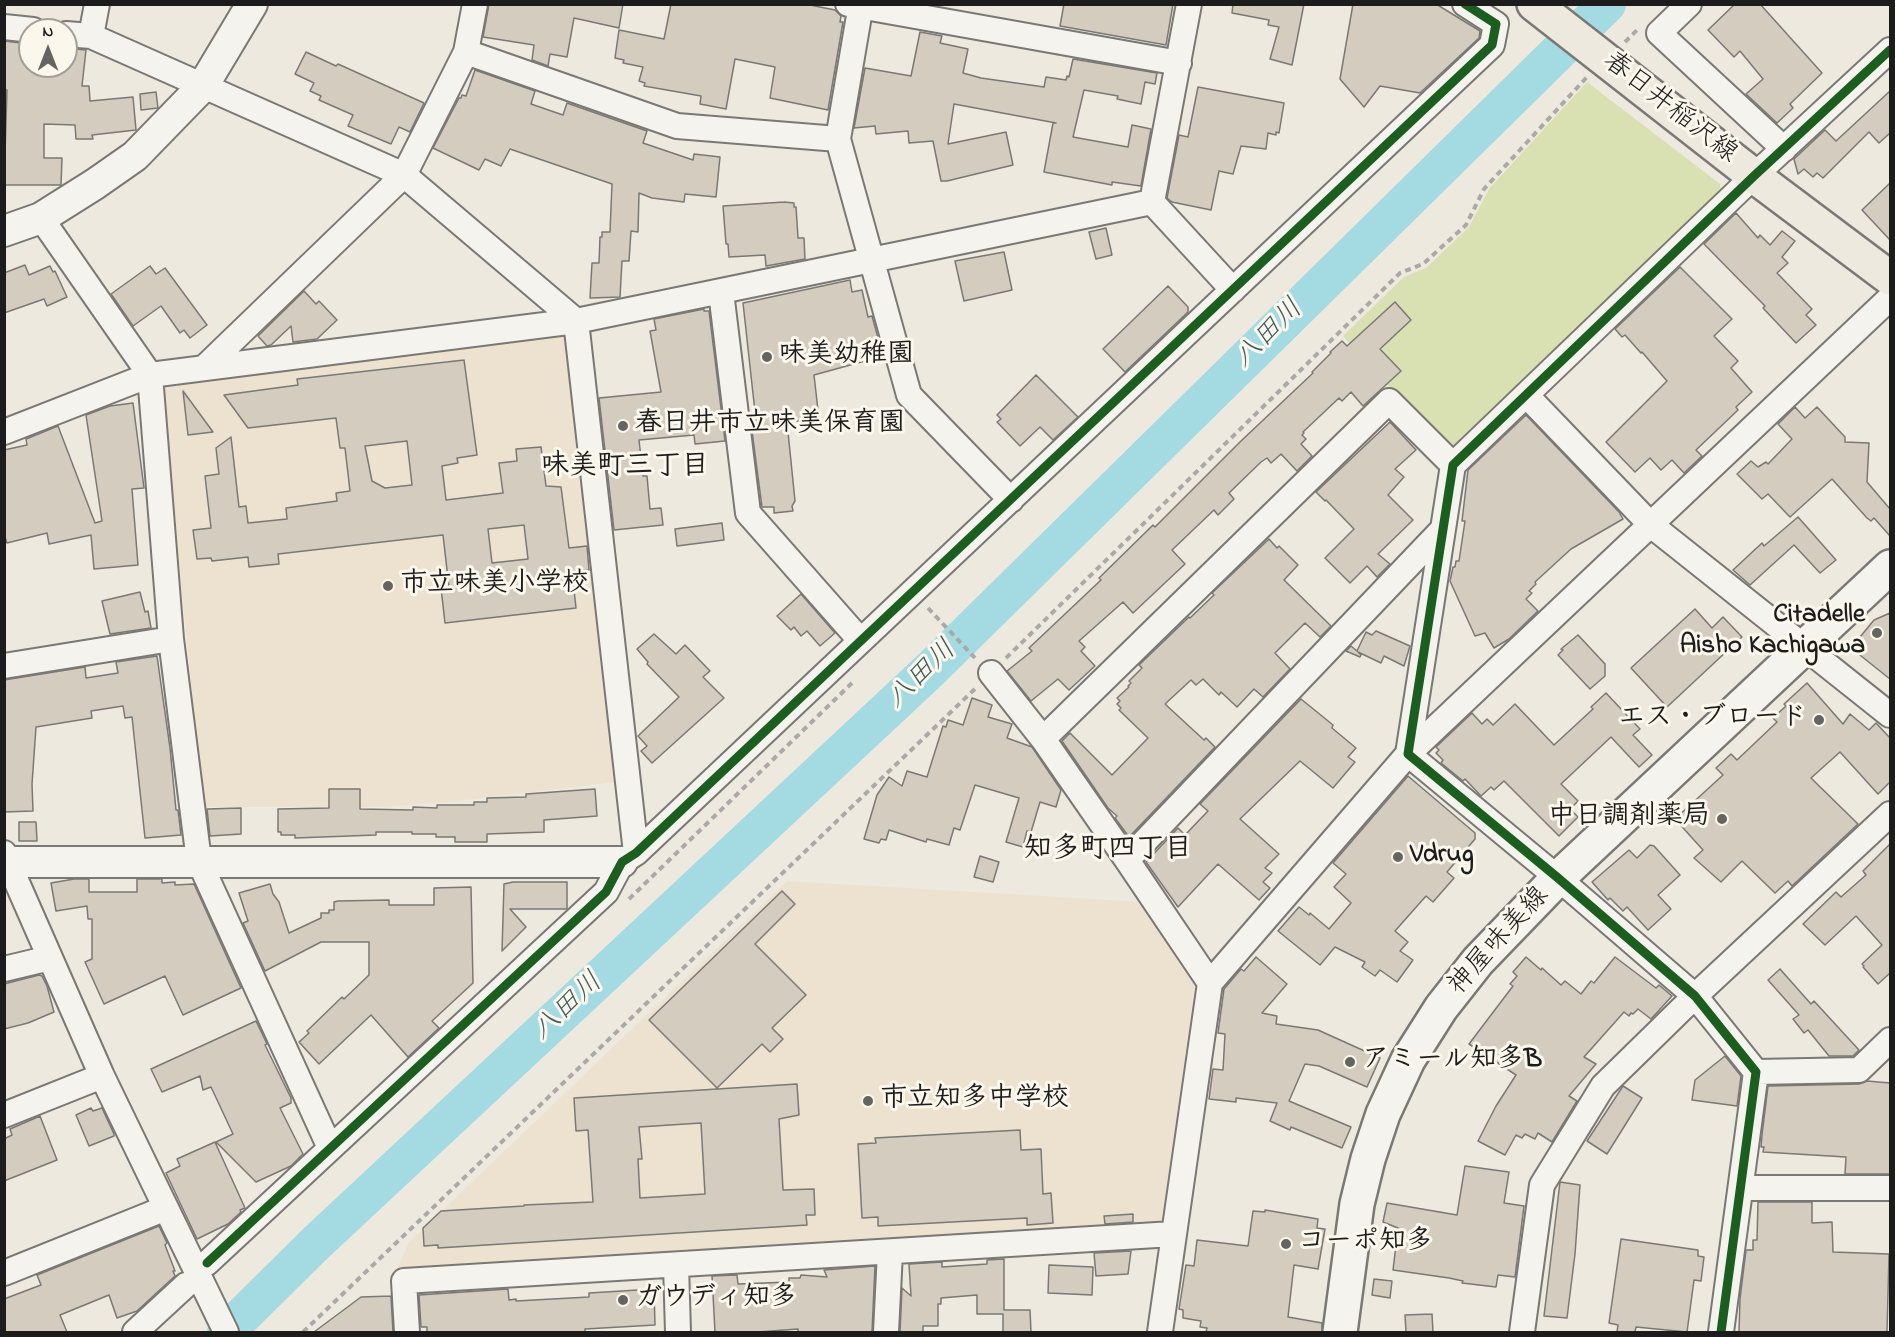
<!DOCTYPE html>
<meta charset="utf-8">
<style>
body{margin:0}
#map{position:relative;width:1895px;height:1337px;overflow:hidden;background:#eee9df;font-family:"Indie Flower",sans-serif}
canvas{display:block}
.frame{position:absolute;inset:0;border:6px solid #1c1c1c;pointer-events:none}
.north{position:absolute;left:18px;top:18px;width:60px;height:60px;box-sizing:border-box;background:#fbf7ec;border:2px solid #a29f99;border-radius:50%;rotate:0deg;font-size:16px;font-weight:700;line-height:24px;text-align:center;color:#1c1c1c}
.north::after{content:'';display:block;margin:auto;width:21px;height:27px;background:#666460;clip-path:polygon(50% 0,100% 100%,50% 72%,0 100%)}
</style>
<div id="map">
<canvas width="1895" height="1337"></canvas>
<div class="frame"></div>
<div class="north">N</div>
</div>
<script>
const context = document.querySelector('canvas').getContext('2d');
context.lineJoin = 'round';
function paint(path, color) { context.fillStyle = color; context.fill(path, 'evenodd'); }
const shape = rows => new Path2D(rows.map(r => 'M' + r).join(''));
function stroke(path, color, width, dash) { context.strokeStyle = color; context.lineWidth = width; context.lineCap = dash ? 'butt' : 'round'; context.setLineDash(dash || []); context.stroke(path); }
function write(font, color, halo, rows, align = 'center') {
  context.font = font + ' "Indie Flower","Klee One",sans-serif'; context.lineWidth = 6; context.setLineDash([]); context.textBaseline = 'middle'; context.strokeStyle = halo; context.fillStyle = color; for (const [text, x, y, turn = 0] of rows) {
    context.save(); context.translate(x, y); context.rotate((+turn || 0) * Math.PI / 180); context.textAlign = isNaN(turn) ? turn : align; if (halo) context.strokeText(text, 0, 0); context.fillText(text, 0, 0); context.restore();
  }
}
const built = shape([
 [561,333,569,342,615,782,458,801,386,807,204,807,161,389,167,381],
 [787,881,1144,902,1191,971,1195,982,1162,1220,1155,1226,396,1271,409,1242]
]);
const green = shape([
 [1587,82,1720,184,1721,193,1454,446,1443,446,1343,336,1404,277,1426,268,1469,227,1489,189]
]);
const river = shape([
 [226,1332,316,1243,930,670,1607,4]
]);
const building = shape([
 [489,4,623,4,619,28,574,18,567,57,550,54,548,66,532,60,534,45,483,37,489,4],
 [671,4,805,4,835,10,841,16,840,22,843,22,828,110,770,98,775,67,735,59,726,109,700,104,701,96,644,86,645,83,639,81,643,67,623,63,624,60,615,58,619,30,664,39,671,4],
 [1064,4,1173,4,1166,45,1060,26,1064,4],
 [1233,4,1304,4,1292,65,1270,59,1279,27,1268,25,1269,20,1232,13,1233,4],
 [1353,4,1436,4,1480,31,1479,38,1420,93,1380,86,1364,107,1340,79,1353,4],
 [1735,4,1760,4,1822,73,1790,104,1793,108,1777,123,1746,94,1763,79,1740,51,1734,57,1708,30,1735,4],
 [920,32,942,36,940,43,968,49,963,73,981,78,1044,87,1046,77,1066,80,1067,76,1069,77,1073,59,1157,73,1155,84,1145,82,1141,104,1117,99,1118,96,1084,90,1073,137,1128,147,1132,125,1151,129,1141,186,1112,182,1112,185,1044,172,1053,123,1056,123,954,104,948,144,1006,132,1013,165,947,181,941,181,933,141,909,143,908,131,876,134,875,126,854,128,865,68,911,76,920,32],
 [4,41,30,44,30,66,66,66,66,48,86,50,82,86,89,86,90,101,133,97,136,130,92,135,93,139,76,139,75,125,44,124,44,158,62,158,61,185,4,185,7,90,4,90,4,41],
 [306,52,336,66,338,64,424,103,410,132,399,127,391,144,348,126,353,115,319,100,321,96,310,91,314,83,295,74,306,52],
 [475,70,535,91,531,104,563,115,567,103,647,131,643,143,693,160,694,154,720,157,716,197,685,194,684,202,652,198,639,193,638,232,631,231,629,261,622,261,620,297,590,298,592,263,599,263,600,237,602,237,602,232,610,232,612,184,510,149,501,166,485,159,479,170,433,148,459,98,461,98,462,95,466,96,475,70],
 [1198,87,1284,103,1279,133,1276,132,1276,135,1268,133,1266,149,1241,146,1233,174,1219,171,1211,210,1172,202,1167,198,1179,135,1188,137,1198,87],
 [1890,91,1890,133,1879,143,1869,132,1823,178,1817,173,1813,177,1804,169,1798,174,1794,159,1825,130,1836,141,1890,91],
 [156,92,158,108,141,110,140,94,156,92],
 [1890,183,1890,240,1862,210,1890,183],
 [784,202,794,203,794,207,796,207,798,238,804,238,805,259,766,266,765,255,729,257,728,244,726,244,723,206,784,202],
 [1736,213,1758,238,1760,235,1770,245,1782,231,1795,241,1782,257,1788,263,1777,273,1812,309,1806,315,1816,325,1796,343,1763,308,1765,306,1704,244,1736,213],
 [1106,228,1112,255,1096,259,1089,232,1106,228],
 [1004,252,1012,290,964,301,955,261,1004,252],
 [25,265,29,275,50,266,53,272,55,271,67,297,47,306,44,299,4,313,4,273,25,265],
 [150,266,156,274,165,268,207,325,190,338,184,330,180,333,161,306,133,326,111,294,150,266],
 [1680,267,1732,319,1714,336,1738,361,1731,368,1752,392,1736,407,1738,410,1696,450,1702,456,1684,473,1672,460,1661,470,1650,458,1635,472,1606,442,1667,381,1642,352,1641,353,1625,335,1622,337,1615,329,1680,267],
 [850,280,852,292,862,290,868,317,872,316,883,356,814,375,819,419,787,422,795,501,792,506,793,511,774,513,774,507,762,507,752,431,757,430,743,303,850,280],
 [1168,286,1188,307,1188,312,1125,372,1103,349,1168,286],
 [304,291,316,304,319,301,337,320,317,339,293,342,291,326,271,345,267,346,258,336,304,291],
 [1395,302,1411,320,1380,349,1401,371,1363,406,1351,392,1342,401,1339,398,1303,432,1304,433,1302,435,1306,439,1301,444,1312,456,1297,471,1281,454,1271,463,1267,458,1261,462,1229,493,1234,499,1218,515,1214,510,1172,550,1185,564,1133,613,1123,602,1079,641,1085,647,1081,651,1095,666,1069,690,1058,679,1031,701,1007,671,1032,651,1029,648,1101,580,1099,578,1153,525,1155,527,1241,441,1313,373,1312,372,1331,353,1330,352,1342,341,1347,346,1395,302],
 [704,309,704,311,709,311,725,441,695,444,694,435,639,440,643,476,647,476,650,509,661,508,663,525,614,530,599,398,661,392,650,331,656,330,654,319,704,309],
 [464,360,477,455,457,458,458,463,442,466,446,500,503,493,499,463,517,461,516,449,541,447,546,486,561,487,569,548,587,546,589,570,572,571,576,608,445,623,441,588,449,587,443,535,278,554,279,564,249,567,248,557,212,561,211,558,197,559,193,530,211,528,205,476,219,474,216,448,231,437,239,507,246,506,248,523,287,519,286,508,337,501,336,493,350,491,345,448,340,448,336,418,248,428,224,395,298,385,297,379,464,360],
 [407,441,412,485,385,488,372,481,365,446,407,441],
 [524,525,528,559,492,563,488,529,524,525],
 [1036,375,1078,417,1053,440,1040,427,1020,446,997,422,1001,419,997,415,1036,375],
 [183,391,213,432,188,435,183,391],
 [133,403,144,488,132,489,138,565,94,569,91,535,49,544,47,533,7,543,4,534,4,450,27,445,26,439,58,426,95,523,102,521,86,415,110,406,133,403],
 [1795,407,1805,418,1817,407,1845,437,1845,442,1869,443,1867,482,1890,509,1890,536,1874,518,1871,521,1867,518,1832,479,1790,517,1768,494,1762,499,1737,474,1751,461,1758,467,1766,462,1768,464,1792,439,1778,424,1795,407],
 [1526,415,1619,512,1623,519,1571,549,1535,582,1536,584,1529,591,1532,593,1526,599,1538,611,1509,639,1494,648,1485,633,1475,636,1450,581,1453,567,1455,567,1456,561,1459,561,1465,521,1462,521,1468,470,1526,415],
 [1390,422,1416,450,1395,469,1404,477,1388,495,1413,520,1378,554,1390,564,1377,577,1367,566,1350,583,1325,558,1354,529,1326,500,1325,501,1316,492,1390,422],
 [1798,517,1836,560,1820,573,1794,545,1750,585,1733,570,1762,543,1764,546,1798,517],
 [722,523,724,540,677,546,675,529,722,523],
 [1269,539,1277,548,1279,546,1298,565,1284,580,1331,626,1320,637,1305,623,1275,653,1290,669,1263,697,1254,689,1237,707,1221,692,1219,695,1203,679,1196,685,1191,680,1165,704,1204,740,1206,738,1215,747,1129,837,1115,818,1117,816,1108,808,1062,741,1070,733,1112,775,1148,738,1119,710,1121,708,1117,704,1120,701,1117,698,1129,687,1128,686,1131,683,1129,681,1142,668,1139,665,1189,617,1190,618,1214,595,1212,593,1269,539],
 [140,592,145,612,148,611,151,628,110,634,102,601,140,592],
 [801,594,835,633,820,646,807,631,801,636,794,627,791,630,777,616,801,594],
 [1695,609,1712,628,1723,617,1742,637,1667,707,1631,668,1695,609],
 [1890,613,1890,679,1851,648,1874,620,1890,613],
 [1376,631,1410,646,1404,666,1384,656,1381,663,1358,652,1361,655,1360,657,1346,651,1351,646,1357,651,1366,632,1372,635,1376,631],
 [654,634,676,654,685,645,710,671,703,677,724,698,652,763,641,751,647,746,638,736,679,697,647,664,648,662,637,649,654,634],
 [1578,635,1605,664,1605,676,1590,689,1558,655,1563,650,1561,649,1578,635],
 [157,656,170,748,176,810,178,810,181,835,145,838,132,717,125,718,123,706,91,711,92,718,36,727,32,784,33,811,4,812,4,680,85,667,86,678,118,673,116,662,157,656],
 [1807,683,1843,724,1850,714,1869,730,1876,723,1890,738,1890,782,1878,794,1840,752,1811,778,1858,824,1792,886,1788,881,1775,893,1742,861,1721,882,1694,858,1703,850,1675,819,1723,775,1716,768,1731,754,1737,760,1777,722,1773,718,1786,706,1784,704,1807,683],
 [1606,693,1640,729,1633,735,1652,755,1639,767,1611,737,1561,784,1578,801,1570,809,1578,817,1559,836,1504,781,1494,790,1491,787,1481,796,1465,779,1463,781,1441,763,1443,760,1436,753,1439,750,1436,747,1472,713,1482,724,1487,719,1493,725,1515,704,1554,745,1593,709,1591,707,1606,693],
 [972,698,992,705,988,717,1012,724,1007,738,1032,747,1061,790,1056,807,1040,802,1031,832,1027,831,1023,847,1006,842,1019,798,975,785,960,830,954,828,949,845,927,839,926,842,889,830,886,840,881,839,879,843,864,839,877,795,889,777,902,786,907,771,927,777,943,726,946,727,948,720,963,725,972,698],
 [1301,699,1333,725,1332,728,1356,748,1348,757,1355,762,1333,788,1300,761,1240,819,1279,854,1265,868,1272,873,1263,882,1270,888,1259,900,1218,864,1178,907,1146,862,1178,828,1185,835,1208,811,1200,804,1301,699],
 [1408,776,1475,833,1475,839,1447,872,1454,878,1433,902,1426,896,1395,931,1408,942,1400,951,1413,960,1397,982,1380,970,1375,976,1362,967,1365,962,1335,947,1320,965,1278,931,1299,907,1309,915,1310,913,1329,929,1351,903,1334,887,1346,874,1333,863,1408,776],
 [329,789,360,789,360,809,413,810,413,807,437,808,437,805,474,805,474,802,487,802,487,798,526,797,526,794,595,789,597,816,544,820,544,832,487,834,487,842,455,842,455,837,436,837,436,834,412,834,412,832,376,832,376,835,295,838,295,835,281,835,281,832,278,832,278,809,329,808,329,789],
 [241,808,241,834,210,836,207,809,241,808],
 [19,822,36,822,37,841,19,841,19,822],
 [1890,844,1890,973,1878,984,1863,967,1864,966,1862,964,1882,945,1856,916,1825,945,1803,924,1836,892,1841,897,1866,875,1863,871,1890,844],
 [1650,845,1654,846,1680,875,1658,895,1671,909,1648,930,1627,907,1623,911,1610,898,1608,900,1592,882,1629,850,1637,858,1650,845],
 [980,856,999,862,993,882,974,877,980,856],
 [74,879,89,879,89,892,137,892,137,879,162,879,162,883,175,882,175,885,194,884,241,988,183,1015,165,976,104,1004,85,962,92,959,92,919,88,919,87,906,56,911,51,883,74,879],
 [513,882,567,882,567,909,510,909,526,927,502,951,504,884,513,882],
 [270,884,273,894,279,902,289,933,321,918,321,913,329,913,329,910,334,910,334,902,338,901,389,900,389,905,434,905,434,888,471,887,473,983,432,1021,439,1028,408,1057,371,1015,319,1064,299,1042,309,1033,307,1031,342,997,344,999,369,975,369,942,321,942,265,971,243,923,248,921,239,893,270,884],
 [782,891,795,904,755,944,806,995,772,1028,783,1039,770,1052,762,1044,717,1088,649,1020,782,891],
 [1256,957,1287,984,1262,1013,1277,1016,1276,1024,1318,1030,1380,1058,1367,1087,1319,1066,1305,1064,1289,1101,1351,1127,1342,1148,1291,1127,1290,1130,1270,1121,1277,1103,1236,1098,1236,1102,1209,1099,1213,1069,1223,1070,1225,1034,1218,1033,1224,989,1241,969,1244,971,1256,957],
 [1526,957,1541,970,1542,968,1561,985,1565,981,1581,994,1591,981,1594,983,1615,957,1656,988,1659,985,1672,996,1651,1019,1638,1009,1633,1014,1631,1013,1629,1016,1624,1012,1584,1057,1596,1064,1569,1096,1577,1101,1552,1142,1538,1133,1535,1139,1525,1134,1522,1138,1516,1135,1505,1155,1478,1141,1496,1106,1516,1075,1469,1044,1513,986,1510,984,1517,976,1513,972,1526,957],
 [1780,969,1811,1004,1814,1001,1859,1050,1853,1056,1829,1056,1808,1030,1804,1033,1793,1019,1799,1015,1768,980,1780,969],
 [39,975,42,976,47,986,54,1012,28,1023,4,1029,4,984,39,975],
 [256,1021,267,1044,265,1045,291,1098,291,1103,280,1108,303,1154,291,1166,256,1182,216,1142,233,1134,211,1087,203,1090,200,1076,162,1092,151,1069,256,1021],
 [1725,1056,1741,1076,1737,1106,1692,1100,1695,1080,1725,1056],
 [1867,1081,1890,1083,1890,1174,1845,1174,1846,1157,1763,1152,1764,1147,1761,1147,1762,1135,1768,1086,1859,1084,1867,1081],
 [797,1084,799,1115,779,1119,783,1190,814,1189,815,1215,806,1215,807,1225,438,1248,438,1245,424,1246,423,1228,441,1211,524,1206,524,1205,593,1202,588,1130,576,1131,574,1098,797,1084],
 [701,1123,705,1194,640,1198,638,1159,642,1159,639,1127,701,1123],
 [1623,1086,1642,1098,1607,1154,1587,1141,1623,1086],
 [91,1108,93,1111,102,1108,114,1134,114,1136,89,1146,76,1115,91,1108],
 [40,1116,57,1160,4,1181,4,1139,12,1135,10,1129,40,1116],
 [1020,1130,1021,1150,1041,1149,1043,1194,1051,1193,1053,1223,1027,1225,1027,1218,878,1226,878,1217,862,1218,858,1144,876,1143,875,1138,1020,1130],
 [215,1142,245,1208,240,1210,241,1212,228,1224,197,1239,166,1173,180,1166,177,1159,215,1142],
 [1465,1166,1509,1172,1504,1203,1524,1206,1515,1277,1498,1275,1496,1287,1462,1283,1463,1281,1449,1278,1393,1270,1398,1228,1383,1222,1387,1203,1457,1215,1465,1166],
 [1560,1182,1580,1185,1575,1254,1567,1318,1544,1316,1560,1182],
 [1758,1202,1812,1202,1812,1223,1832,1222,1833,1252,1889,1254,1887,1332,1739,1332,1740,1299,1746,1250,1753,1250,1753,1240,1757,1240,1758,1202],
 [1265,1210,1318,1219,1317,1228,1325,1229,1318,1269,1294,1265,1288,1317,1322,1323,1322,1332,1206,1332,1207,1328,1200,1327,1201,1321,1183,1318,1183,1310,1179,1309,1186,1265,1194,1266,1197,1240,1248,1246,1253,1211,1265,1212,1265,1210],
 [1133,1214,1133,1222,1105,1224,1104,1216,1133,1214],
 [159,1226,167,1243,165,1245,175,1271,173,1271,175,1276,137,1311,117,1318,109,1295,60,1315,67,1332,4,1332,4,1299,41,1285,37,1275,159,1226],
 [1621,1239,1698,1250,1698,1256,1704,1257,1701,1281,1694,1280,1687,1332,1636,1327,1635,1332,1617,1332,1618,1325,1609,1323,1621,1239],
 [1131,1251,1128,1274,1096,1276,1094,1253,1131,1251],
 [1004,1259,1004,1310,1030,1310,1031,1332,1003,1332,1003,1314,977,1314,977,1295,941,1298,941,1304,938,1304,938,1326,923,1326,923,1332,900,1332,902,1288,911,1296,909,1264,942,1262,942,1267,987,1264,987,1260,1004,1259],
 [1049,1265,1093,1267,1092,1295,1048,1293,1049,1265],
 [875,1266,872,1332,798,1332,798,1329,758,1332,715,1332,712,1276,737,1275,738,1284,789,1282,789,1278,800,1278,801,1275,827,1277,824,1270,875,1266],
 [1374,1279,1392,1281,1390,1298,1372,1295,1374,1279],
 [508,1289,509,1300,516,1299,516,1301,589,1297,589,1293,654,1289,655,1325,585,1329,585,1332,427,1332,427,1327,421,1327,419,1295,508,1289],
 [391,1296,393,1332,314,1332,361,1297,391,1296],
 [1432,1314,1433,1332,1406,1332,1405,1315,1432,1314]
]);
const path = shape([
 [1625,42,1637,30],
 [928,608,975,658],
 [1006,658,1400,273,1423,264,1466,225,1484,189,1587,77],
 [629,899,852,683],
 [303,1332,977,687]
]);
const minor = shape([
 [848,4,1179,63],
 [861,4,838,139,909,395,1011,500],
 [1689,4,1659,33,1784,149],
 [4,27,33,30],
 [66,34,91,36,404,175,576,321,636,853],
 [91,36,97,4],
 [466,52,677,126,838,139],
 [1152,202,1189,4],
 [1152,202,1233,290],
 [41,218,150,375,171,639,199,861,330,1148],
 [721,292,748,513,860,640],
 [205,367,404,175,466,52,475,4],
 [1527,396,1651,525,1890,715],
 [4,432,150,375,576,321,1152,202],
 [4,666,171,639],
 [991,673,1043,739,1127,860,1210,983],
 [1043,739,1389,401,1453,465],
 [4,853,102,1076,226,1332],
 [1127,860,1442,530],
 [4,969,50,958],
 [1756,1072,1859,1070,1890,1040],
 [4,1115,102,1076],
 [1741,1188,1890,1188],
 [207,1263,606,892,622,862,636,853,1492,45,1496,24,1465,4],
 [676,1265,678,1332],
 [4,1273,166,1208],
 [135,1332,186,1285],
 [407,1332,404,1281,1173,1234],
 [886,1332,890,1252],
 [1160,1332,1210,983,1408,754,1890,298],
 [1522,1332,1542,1185,1603,1086,1695,996,1890,814],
 [1721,1332,1756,1072,1695,996,1558,878,1408,754,1453,465,1754,176,1890,50]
]);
const tertiary = shape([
 [4,231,41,218,95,184,135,156,203,86,252,4],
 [4,862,622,862]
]);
const secondary = shape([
 [1340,1332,1357,1204,1368,1159,1383,1114,1408,1060,1441,1008,1478,961,1558,878,1890,567]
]);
const primary = shape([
 [1534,4,1754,176,1890,278]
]);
const cycleway = shape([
 [207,1263,606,892,622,862,636,853,1492,45,1496,24,1465,4],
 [1721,1332,1756,1072,1695,996,1558,878,1408,754,1453,465,1754,176,1890,50]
]);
const markers = [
 [767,357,6,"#666460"],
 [623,426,6,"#666460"],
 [388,586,6,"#666460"],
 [1877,633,6,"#666460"],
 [1819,720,6,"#666460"],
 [1722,819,6,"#666460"],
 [1398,857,6,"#666460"],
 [1350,1062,6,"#666460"],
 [868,1101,6,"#666460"],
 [1286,1244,6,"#666460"],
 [623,1300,6,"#666460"]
];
const streetNames = [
 ["春日井稲沢線",1669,109,38],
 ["神屋味美線",1500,942,-48]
];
const poiNames = [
 ["味美幼稚園",779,357],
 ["春日井市立味美保育園",635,426],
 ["市立味美小学校",400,586],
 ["Citadelle",1865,617,"right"],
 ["Aisho Kachigawa",1865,648,"right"],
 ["エス・ブロード",1807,720,"right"],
 ["中日調剤薬局",1710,819,"right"],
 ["Vdrug",1410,857],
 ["アミール知多B",1362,1062],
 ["市立知多中学校",880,1101],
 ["コーポ知多",1298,1244],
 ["ガウディ知多",635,1300]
];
const waterNames = [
 ["八田川",1270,335,-45],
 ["八田川",923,676,-44],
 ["八田川",569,1008,-43]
];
const neighbourhoodNames = [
 ["味美町三丁目",625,468],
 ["知多町四丁目",1108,851]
];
paint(built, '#ece2cf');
paint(green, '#d9e0b1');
stroke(river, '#a4dae2', 38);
paint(building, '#d4ccbf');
stroke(building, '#7a7874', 1.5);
stroke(minor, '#7a7874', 28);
stroke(tertiary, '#7a7874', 34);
stroke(secondary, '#7a7874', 38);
stroke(primary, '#7a7874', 38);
stroke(path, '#aba9a6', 4, [6, 4.5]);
stroke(minor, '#f5f3ee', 24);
stroke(tertiary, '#f5f3ee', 30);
stroke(secondary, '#f5f3ee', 33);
stroke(primary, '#eee9df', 33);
stroke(cycleway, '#1b5e20', 9);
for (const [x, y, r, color] of markers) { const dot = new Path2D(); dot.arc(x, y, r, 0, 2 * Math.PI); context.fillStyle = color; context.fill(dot); stroke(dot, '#fbf7ec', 2); }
write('27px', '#1c1c1c', '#fbf7ec', streetNames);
write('bold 27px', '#1c1c1c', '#fbf7ec', poiNames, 'left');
write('italic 28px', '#415c62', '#fbf7ec', waterNames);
write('bold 28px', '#1c1c1c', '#fbf7ec', neighbourhoodNames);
</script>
